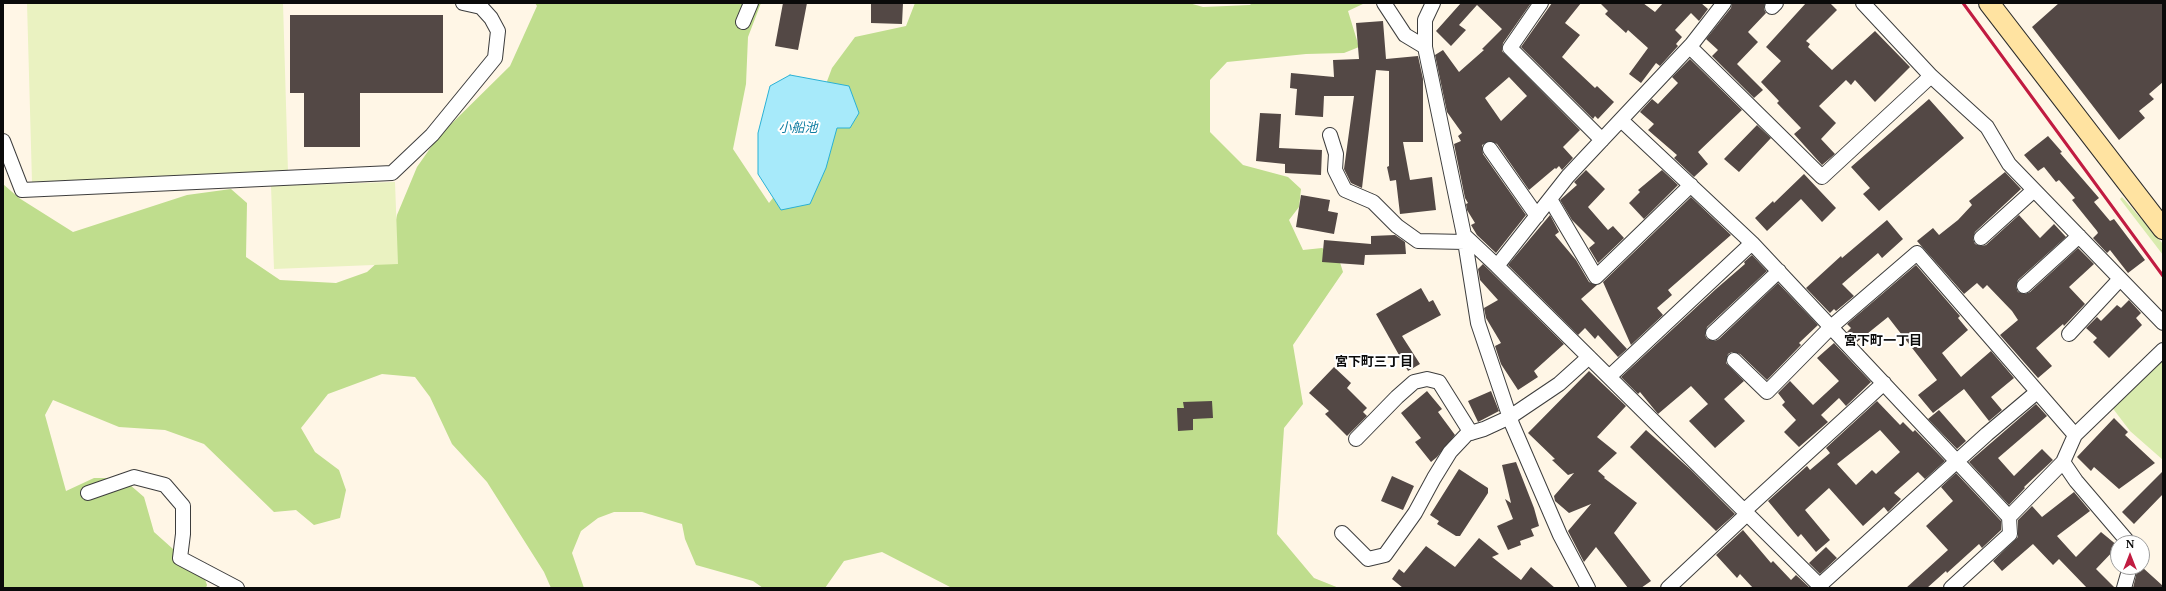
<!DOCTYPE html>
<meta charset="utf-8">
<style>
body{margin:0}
#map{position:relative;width:2166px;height:591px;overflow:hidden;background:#fff6e6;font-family:"Noto Serif",serif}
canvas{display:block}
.frame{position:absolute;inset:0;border:4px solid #0a0a0a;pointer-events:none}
.north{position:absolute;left:2110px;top:535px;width:40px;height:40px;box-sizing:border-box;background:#fff;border:1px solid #9d9d9d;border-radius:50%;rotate:0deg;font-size:11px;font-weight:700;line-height:16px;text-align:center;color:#0a0a0a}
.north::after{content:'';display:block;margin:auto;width:14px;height:18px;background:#c11b41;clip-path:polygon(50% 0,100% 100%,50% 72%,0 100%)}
</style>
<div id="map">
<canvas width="2166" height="591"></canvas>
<div class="frame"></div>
<div class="north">N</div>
</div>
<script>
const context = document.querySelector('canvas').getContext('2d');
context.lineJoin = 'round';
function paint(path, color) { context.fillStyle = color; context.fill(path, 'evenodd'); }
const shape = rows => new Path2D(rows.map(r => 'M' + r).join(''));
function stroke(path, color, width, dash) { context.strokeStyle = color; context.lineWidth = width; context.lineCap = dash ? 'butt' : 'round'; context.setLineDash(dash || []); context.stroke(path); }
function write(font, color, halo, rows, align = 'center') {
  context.font = font + ' "Noto Serif","Noto Sans JP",serif'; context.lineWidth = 4; context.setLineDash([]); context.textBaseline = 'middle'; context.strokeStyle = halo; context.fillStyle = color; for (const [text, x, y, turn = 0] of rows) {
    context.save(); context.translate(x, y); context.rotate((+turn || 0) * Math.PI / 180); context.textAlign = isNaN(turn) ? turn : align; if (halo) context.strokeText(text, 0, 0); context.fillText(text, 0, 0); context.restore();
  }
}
const green = shape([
 [2122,197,2163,244,2163,255,2120,199],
 [2163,353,2163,460,2130,431,2111,406]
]);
const forest = shape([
 [535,3,761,3,748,37,746,84,733,149,769,203,793,172,832,68,855,37,906,26,915,3,1189,3,1203,7,1250,5,1252,3,1365,3,1348,11,1359,47,1344,53,1306,54,1227,62,1210,80,1210,132,1243,165,1288,177,1301,189,1299,207,1289,220,1303,250,1322,248,1338,256,1343,272,1293,345,1303,404,1284,428,1277,534,1314,578,1339,588,952,588,882,552,844,561,825,588,763,588,753,581,696,565,685,539,682,524,642,512,614,512,598,518,581,531,572,553,584,588,551,588,544,572,487,482,452,444,430,397,415,377,382,374,328,394,301,428,315,452,339,470,346,490,340,518,314,525,296,510,274,512,204,444,165,430,119,427,53,400,45,415,66,491,94,478,122,478,144,497,154,532,173,549,199,562,207,585,206,588,3,588,3,184,19,198,73,232,187,195,231,189,247,203,246,257,280,280,336,283,367,272,389,252,397,215,417,167,438,137,510,66,537,6]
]);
const pitch = shape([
 [27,3,283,3,288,172,32,182],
 [395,182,398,264,274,269,271,186]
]);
const water = shape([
 [790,75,849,86,859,113,850,128,837,128,826,168,810,204,781,210,758,174,758,133,770,86,790,75]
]);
const building = shape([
 [783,3,807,3,798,50,775,46],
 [871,3,903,3,902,24,871,23],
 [1461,3,1531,3,1503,43,1502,51,1580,130,1563,147,1573,158,1562,170,1559,166,1556,169,1555,168,1529,190,1497,144,1490,141,1482,145,1483,154,1526,215,1496,253,1477,235,1471,225,1475,223,1467,210,1466,204,1468,203,1465,198,1454,144,1461,141,1458,136,1462,133,1447,112,1435,55,1443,50,1459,72,1484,50,1482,49,1502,29,1477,5,1459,25,1466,30,1451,46,1436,31],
 [1509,77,1527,96,1501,121,1485,98],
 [1552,3,1581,3,1565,23,1580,35,1562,57,1595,88,1597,86,1614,102,1598,119,1595,116,1593,119,1521,47],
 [1600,3,1643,3,1655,12,1663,3,1701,3,1708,9,1699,21,1691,13,1675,30,1682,37,1676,44,1678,46,1660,66,1656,63,1641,83,1629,74,1648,48,1628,30,1626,33,1605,14,1608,11],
 [1732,3,1765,3,1764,9,1766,13,1748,32,1758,42,1737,64,1763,90,1754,98,1712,56,1718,50,1706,39,1731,8],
 [1806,3,1830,3,1837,10,1806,41,1810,44,1808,47,1832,70,1875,31,1910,67,1875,102,1855,80,1851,85,1846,80,1819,106,1836,123,1821,139,1835,154,1822,165,1794,134,1801,128,1777,103,1779,101,1761,82,1781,61,1766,47],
 [2059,3,2163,3,2163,82,2149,94,2154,99,2139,111,2145,118,2119,140,2032,27],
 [290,15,443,15,443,93,360,93,360,147,304,147,304,93,290,93],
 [1383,21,1386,59,1418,56,1423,79,1423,142,1403,142,1410,180,1432,177,1436,210,1400,214,1396,180,1390,181,1387,167,1389,166,1389,71,1376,70,1362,188,1351,183,1344,169,1354,96,1324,96,1323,117,1295,115,1297,89,1290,88,1291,73,1334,77,1333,60,1359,59,1356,23],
 [1690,59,1742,110,1698,152,1708,164,1694,177,1674,158,1677,155,1648,130,1654,124,1640,112,1652,99,1658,104,1678,83,1672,77],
 [1929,99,1964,138,1879,211,1863,194,1870,188,1851,167],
 [1260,113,1281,114,1279,148,1322,150,1321,175,1285,173,1285,164,1256,161],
 [1757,125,1771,138,1739,172,1724,159],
 [2048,136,2062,152,2060,153,2099,198,2094,202,2110,221,2114,219,2145,260,2128,273,2110,250,2107,253,2093,238,2098,233,2097,231,2072,200,2075,198,2059,180,2056,182,2044,167,2038,171,2024,155],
 [1586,170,1605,189,1588,207,1608,230,1613,226,1624,238,1598,263,1589,248,1595,243,1572,220,1560,200,1577,185,1574,182],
 [1662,170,1678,185,1644,219,1629,203,1640,192,1638,190],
 [2005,172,2021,189,1975,232,1973,239,1975,244,1982,246,1986,245,2019,215,2040,238,2054,224,2066,237,2018,280,2016,287,2018,292,2025,294,2030,292,2078,248,2094,264,2069,287,2085,304,2064,326,2063,324,2036,348,2052,366,2038,378,2000,335,2018,320,2012,311,1987,285,1983,289,1977,283,1964,294,1917,241,1933,228,1939,235,1958,220,1972,205,1969,201],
 [1804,174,1836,208,1822,222,1801,199,1767,231,1755,218,1773,201,1774,203],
 [1301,195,1330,200,1328,211,1338,213,1334,234,1296,227],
 [1691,197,1731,235,1668,290,1672,295,1657,308,1663,315,1631,345,1603,282],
 [1550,215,1559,232,1555,235,1576,260,1589,282,1597,285,1581,299,1627,349,1618,357,1598,335,1595,339,1585,328,1578,335,1508,265],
 [1887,220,1903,239,1882,258,1878,253,1842,284,1854,296,1836,311,1834,309,1830,313,1806,288,1841,256,1842,258],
 [1395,235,1405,242,1406,254,1365,255,1364,265,1322,262,1324,240,1371,244,1371,236],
 [1752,255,1767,271,1707,327,1705,335,1707,339,1715,341,1719,339,1778,283,1818,325,1799,343,1801,345,1767,380,1740,354,1732,352,1728,354,1726,363,1744,381,1724,399,1745,421,1715,448,1689,421,1708,404,1691,386,1658,414,1640,392,1638,394,1621,377,1716,289,1745,264,1744,262],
 [1483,264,1564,344,1534,371,1538,377,1518,390,1501,364,1495,346,1501,343,1486,318,1484,308,1498,300,1480,280,1478,269],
 [1916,265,1960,316,1958,318,1968,330,1942,353,1961,377,1991,351,2014,378,1991,397,2002,410,1989,421,1964,389,1933,413,1918,395,1937,380,1888,317,1857,342,1847,332,1851,328,1847,324],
 [1421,288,1429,302,1433,300,1441,315,1402,336,1420,364,1408,371,1376,314],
 [2129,300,2141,313,2136,318,2142,325,2109,358,2093,342,2097,338,2086,328,2097,317,2101,321,2117,305,2121,308],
 [1834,343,1871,382,1846,406,1839,398,1821,415,1828,422,1799,447,1784,432,1796,420,1782,405,1785,402,1778,393,1790,381,1813,405,1839,381,1817,358],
 [1334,367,1351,383,1347,388,1367,408,1363,412,1367,416,1347,436,1325,414,1329,411,1309,393],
 [1589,371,1626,406,1597,437,1617,453,1598,471,1605,477,1604,478,1637,503,1614,533,1651,581,1641,588,1628,588,1596,547,1584,562,1568,531,1591,504,1569,513,1555,501,1554,496,1574,473,1568,475,1552,460,1555,459,1528,433],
 [1427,391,1442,409,1438,412,1455,435,1437,457,1431,462,1415,442,1421,438,1401,413],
 [1491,391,1499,411,1478,422,1468,401],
 [1212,401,1213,418,1193,419,1193,430,1178,431,1177,408,1184,408,1183,402],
 [1877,401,1900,425,1903,422,1913,432,1915,430,1945,461,1925,479,1918,472,1894,493,1901,499,1888,512,1884,507,1863,526,1829,488,1805,510,1830,540,1816,552,1801,534,1798,537,1768,501,1807,466,1810,470,1830,453,1826,448],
 [1880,430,1900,452,1876,474,1872,470,1856,485,1837,464],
 [2036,404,2047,416,1998,458,2014,476,2042,449,2053,460,2024,487,2025,488,2009,505,1969,462],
 [1939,410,1966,441,1957,449,1928,419],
 [2114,418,2128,432,2125,435,2155,463,2119,489,2094,467,2091,471,2077,457],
 [1646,430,1691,470,1735,514,1716,531,1630,447],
 [1516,462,1534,508,1539,526,1531,529,1534,536,1520,541,1521,545,1508,550,1497,526,1513,519,1505,499,1511,503,1502,465],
 [1459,469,1488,488,1488,493,1460,536,1456,536,1437,524,1439,521,1430,515],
 [2163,471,2163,494,2134,524,2122,512],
 [1956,473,2001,521,2001,530,1982,548,1979,544,1947,573,1946,571,1927,588,1906,588,1948,550,1926,526,1953,501,1941,487],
 [1392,476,1414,486,1403,510,1381,501],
 [2074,492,2090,511,2057,536,2076,557,2101,532,2118,546,2096,569,2115,588,2087,588,2059,559,2053,565,2033,544,2002,571,1993,561,2018,537,2018,520,2032,506,2042,517],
 [1743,530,1771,563,1773,561,1791,580,1796,575,1809,587,1753,588,1740,574,1737,578,1716,555],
 [1479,538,1499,554,1492,557,1521,580,1531,567,1555,588,1403,588,1392,579,1399,569,1404,573,1426,546,1455,567],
 [1826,547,1837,558,1820,574,1809,563],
 [2138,567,2142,567,2163,586,2163,588,2133,588]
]);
const street = shape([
 [1384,3,1405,35,1425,47],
 [1433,3,1425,20,1425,47,1464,235,1478,323,1512,424,1560,535,1588,588],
 [1541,3,1510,48,1602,140],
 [1863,3,1931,76,1987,127,2009,164,2163,323],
 [1772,7,1776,3],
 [743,22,751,3],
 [1690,47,1822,177,1931,76],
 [1621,120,1752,243,2009,517,2010,534,1951,588],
 [1330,135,1336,154,1335,170,1345,190,1373,202,1397,226,1418,241,1465,242],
 [3,141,22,190,392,173,432,135,495,58,498,31,491,18,481,7,463,3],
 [1490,149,1537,216],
 [1550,199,1596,277,1691,185],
 [1464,235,1497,266,1822,588],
 [1981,238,2034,190],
 [1497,266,1568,176,1692,44,1724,3],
 [2024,286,2079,236],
 [1713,333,1779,271],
 [2069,334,2120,279],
 [1734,360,1767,392,1831,327,1917,253,2075,435],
 [1609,377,1752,243],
 [1356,439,1397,397,1414,382,1427,379,1439,382,1471,433],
 [88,493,134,477,165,485,183,506,183,534,180,558,237,588],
 [1744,511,1884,383],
 [2009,517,2063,462],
 [1342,533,1368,559,1385,555,1415,513,1434,478,1450,452,1467,434,1484,429,1510,417,1559,384,1589,357],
 [2129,543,2076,481,2063,462,2075,435,2163,350],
 [1819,586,1987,434,2037,392],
 [1668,588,1747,514],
 [2124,588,2130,567]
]);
const secondary = shape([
 [1989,3,2163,229]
]);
const rail = shape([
 [1963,3,2163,276]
]);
const waterNames = [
 ["小船池",798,128]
];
const neighbourhoodNames = [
 ["宮下町一丁目",1883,341],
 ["宮下町三丁目",1374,362]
];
paint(green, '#d9ebae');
paint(forest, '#bfdd8d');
paint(pitch, '#eaf2c1');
paint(water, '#a7eafa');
stroke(water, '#2ab1d5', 1);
paint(building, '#534845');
stroke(street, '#3d3d3d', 16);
stroke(secondary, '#2c2c2c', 22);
stroke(street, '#fff', 14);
stroke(secondary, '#ffe3a1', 20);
stroke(rail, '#c11b41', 3);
write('italic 13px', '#0d7ca1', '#fff', waterNames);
write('bold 13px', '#0a0a0a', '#fff', neighbourhoodNames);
</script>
